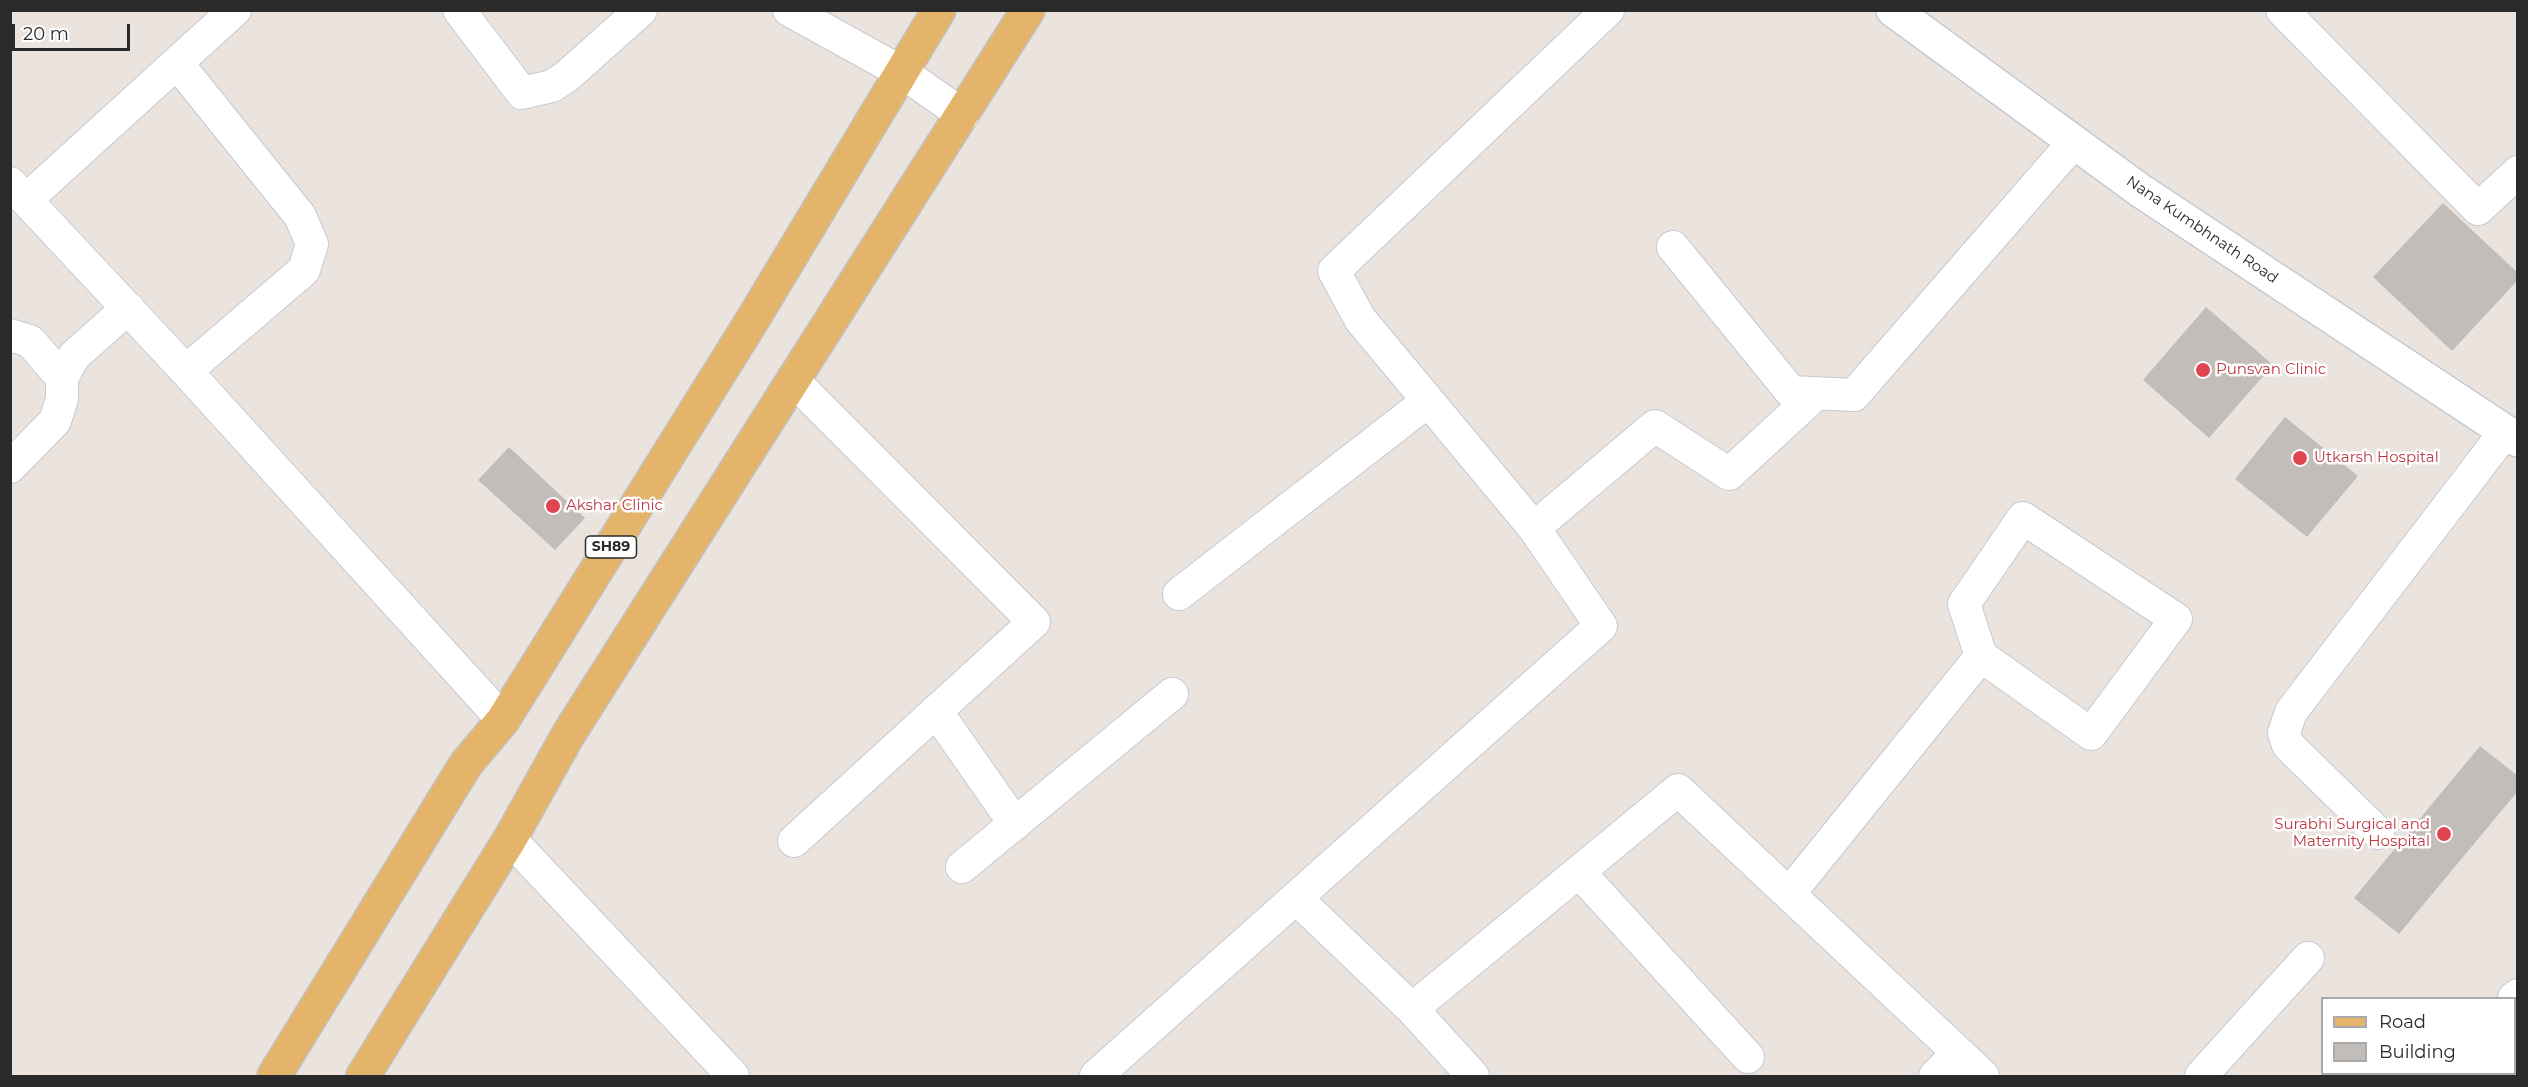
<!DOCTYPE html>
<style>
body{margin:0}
#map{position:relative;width:2528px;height:1087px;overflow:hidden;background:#ebe3dd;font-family:Montserrat,sans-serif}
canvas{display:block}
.frame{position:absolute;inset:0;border:12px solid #2a2a2a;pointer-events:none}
.legend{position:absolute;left:2321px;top:997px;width:195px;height:78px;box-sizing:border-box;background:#fff;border:2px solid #aaa;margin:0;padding:8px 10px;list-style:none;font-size:18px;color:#2a2a2a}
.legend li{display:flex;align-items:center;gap:12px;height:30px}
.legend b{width:30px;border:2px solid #aaa}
.scale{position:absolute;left:12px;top:24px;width:118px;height:27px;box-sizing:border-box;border:3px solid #2a2a2a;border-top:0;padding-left:8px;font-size:18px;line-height:21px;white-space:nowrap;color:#2a2a2a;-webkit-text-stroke:4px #fff;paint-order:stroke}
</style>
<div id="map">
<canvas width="2528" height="1087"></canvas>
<div class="frame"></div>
<ul class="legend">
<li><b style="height:8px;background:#e3b46a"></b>Road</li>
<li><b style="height:16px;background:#c3bdba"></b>Building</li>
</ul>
<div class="scale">20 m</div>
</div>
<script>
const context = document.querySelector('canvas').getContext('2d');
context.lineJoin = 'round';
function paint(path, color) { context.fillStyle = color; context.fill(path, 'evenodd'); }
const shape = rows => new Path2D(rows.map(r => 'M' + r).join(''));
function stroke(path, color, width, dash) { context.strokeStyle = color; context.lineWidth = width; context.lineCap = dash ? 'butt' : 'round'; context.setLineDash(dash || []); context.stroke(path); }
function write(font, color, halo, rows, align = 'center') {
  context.font = font + ' Montserrat,sans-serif'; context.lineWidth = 5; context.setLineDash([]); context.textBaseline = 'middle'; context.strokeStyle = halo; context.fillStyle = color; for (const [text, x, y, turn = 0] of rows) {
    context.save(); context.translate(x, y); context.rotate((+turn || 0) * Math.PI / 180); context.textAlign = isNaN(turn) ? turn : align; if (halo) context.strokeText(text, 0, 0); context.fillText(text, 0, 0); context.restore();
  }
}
const building = shape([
 [2443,203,2518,273,2518,280,2452,351,2373,277],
 [2206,307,2273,365,2209,438,2143,380],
 [2285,417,2358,476,2307,537,2235,479],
 [509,447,585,518,555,550,478,480],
 [2480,746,2518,776,2518,791,2399,934,2354,898]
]);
const street = shape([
 [459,10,522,93,552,86,566,77,641,10],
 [789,10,903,73,963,115],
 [2282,10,2478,209,2518,172],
 [177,63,300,216,312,244,304,270,186,371],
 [10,183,186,371,503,720],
 [26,200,235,10],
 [1673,247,1791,392,1854,395,2074,142],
 [10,335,30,341,62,378],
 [794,381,1034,622,794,841],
 [10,467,55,421,62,399,62,378,74,356,128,308],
 [1534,528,1655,426,1729,474,1817,393],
 [1179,594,1428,401],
 [936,711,1015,824],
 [2378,833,2288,745,2284,733,2291,712,2505,432],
 [510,839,733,1076],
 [962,867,1172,694],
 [1579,872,1748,1057],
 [1789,894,1981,656,1964,604,2023,518,2176,619,2091,734,1981,656],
 [1296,898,1412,1009],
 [2514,998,2518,995],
 [1096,1076,1601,626,1534,528,1360,319,1334,271,1608,10],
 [1473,1076,1412,1009,1678,790,1983,1076],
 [1935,1076,1958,1053],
 [2201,1076,2308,958]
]);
const secondary = shape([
 [1893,10,2141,191,2518,440]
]);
const primary = shape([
 [274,1076,466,764,503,720,753,319,939,10],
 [363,1076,510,839,568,735,1028,10]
]);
const markers = [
 [2203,370,8,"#e0444e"],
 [2300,458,8,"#e0444e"],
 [553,506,8,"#e0444e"],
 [2444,834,8,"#e0444e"]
];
const shields = [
 [611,547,51]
];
const shieldNames = [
 ["SH89",611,547]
];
const streetNames = [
 ["Nana Kumbhnath Road",2202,230,34]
];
const healthNames = [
 ["Punsvan Clinic",2216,370],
 ["Utkarsh Hospital",2314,458],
 ["Akshar Clinic",566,506],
 ["Surabhi Surgical and",2430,825,"right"],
 ["Maternity Hospital",2430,842,"right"]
];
paint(building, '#c3bdba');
stroke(street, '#c5cad2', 34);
stroke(secondary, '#c5cad2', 36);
stroke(primary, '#c3c3c3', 36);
stroke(street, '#fff', 32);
stroke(secondary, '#fff', 33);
stroke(primary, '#e3b46a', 33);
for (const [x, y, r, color] of markers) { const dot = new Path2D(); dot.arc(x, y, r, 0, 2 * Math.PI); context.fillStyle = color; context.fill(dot); stroke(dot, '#fff', 2); }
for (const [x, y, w] of shields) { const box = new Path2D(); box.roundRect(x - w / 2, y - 11, w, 22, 4.5); context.fillStyle = '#fff'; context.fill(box); stroke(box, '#2a2a2a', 1.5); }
write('bold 14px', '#2a2a2a', null, shieldNames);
write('15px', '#2a2a2a', '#fff', streetNames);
write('15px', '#be3a42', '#fff', healthNames, 'left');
</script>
